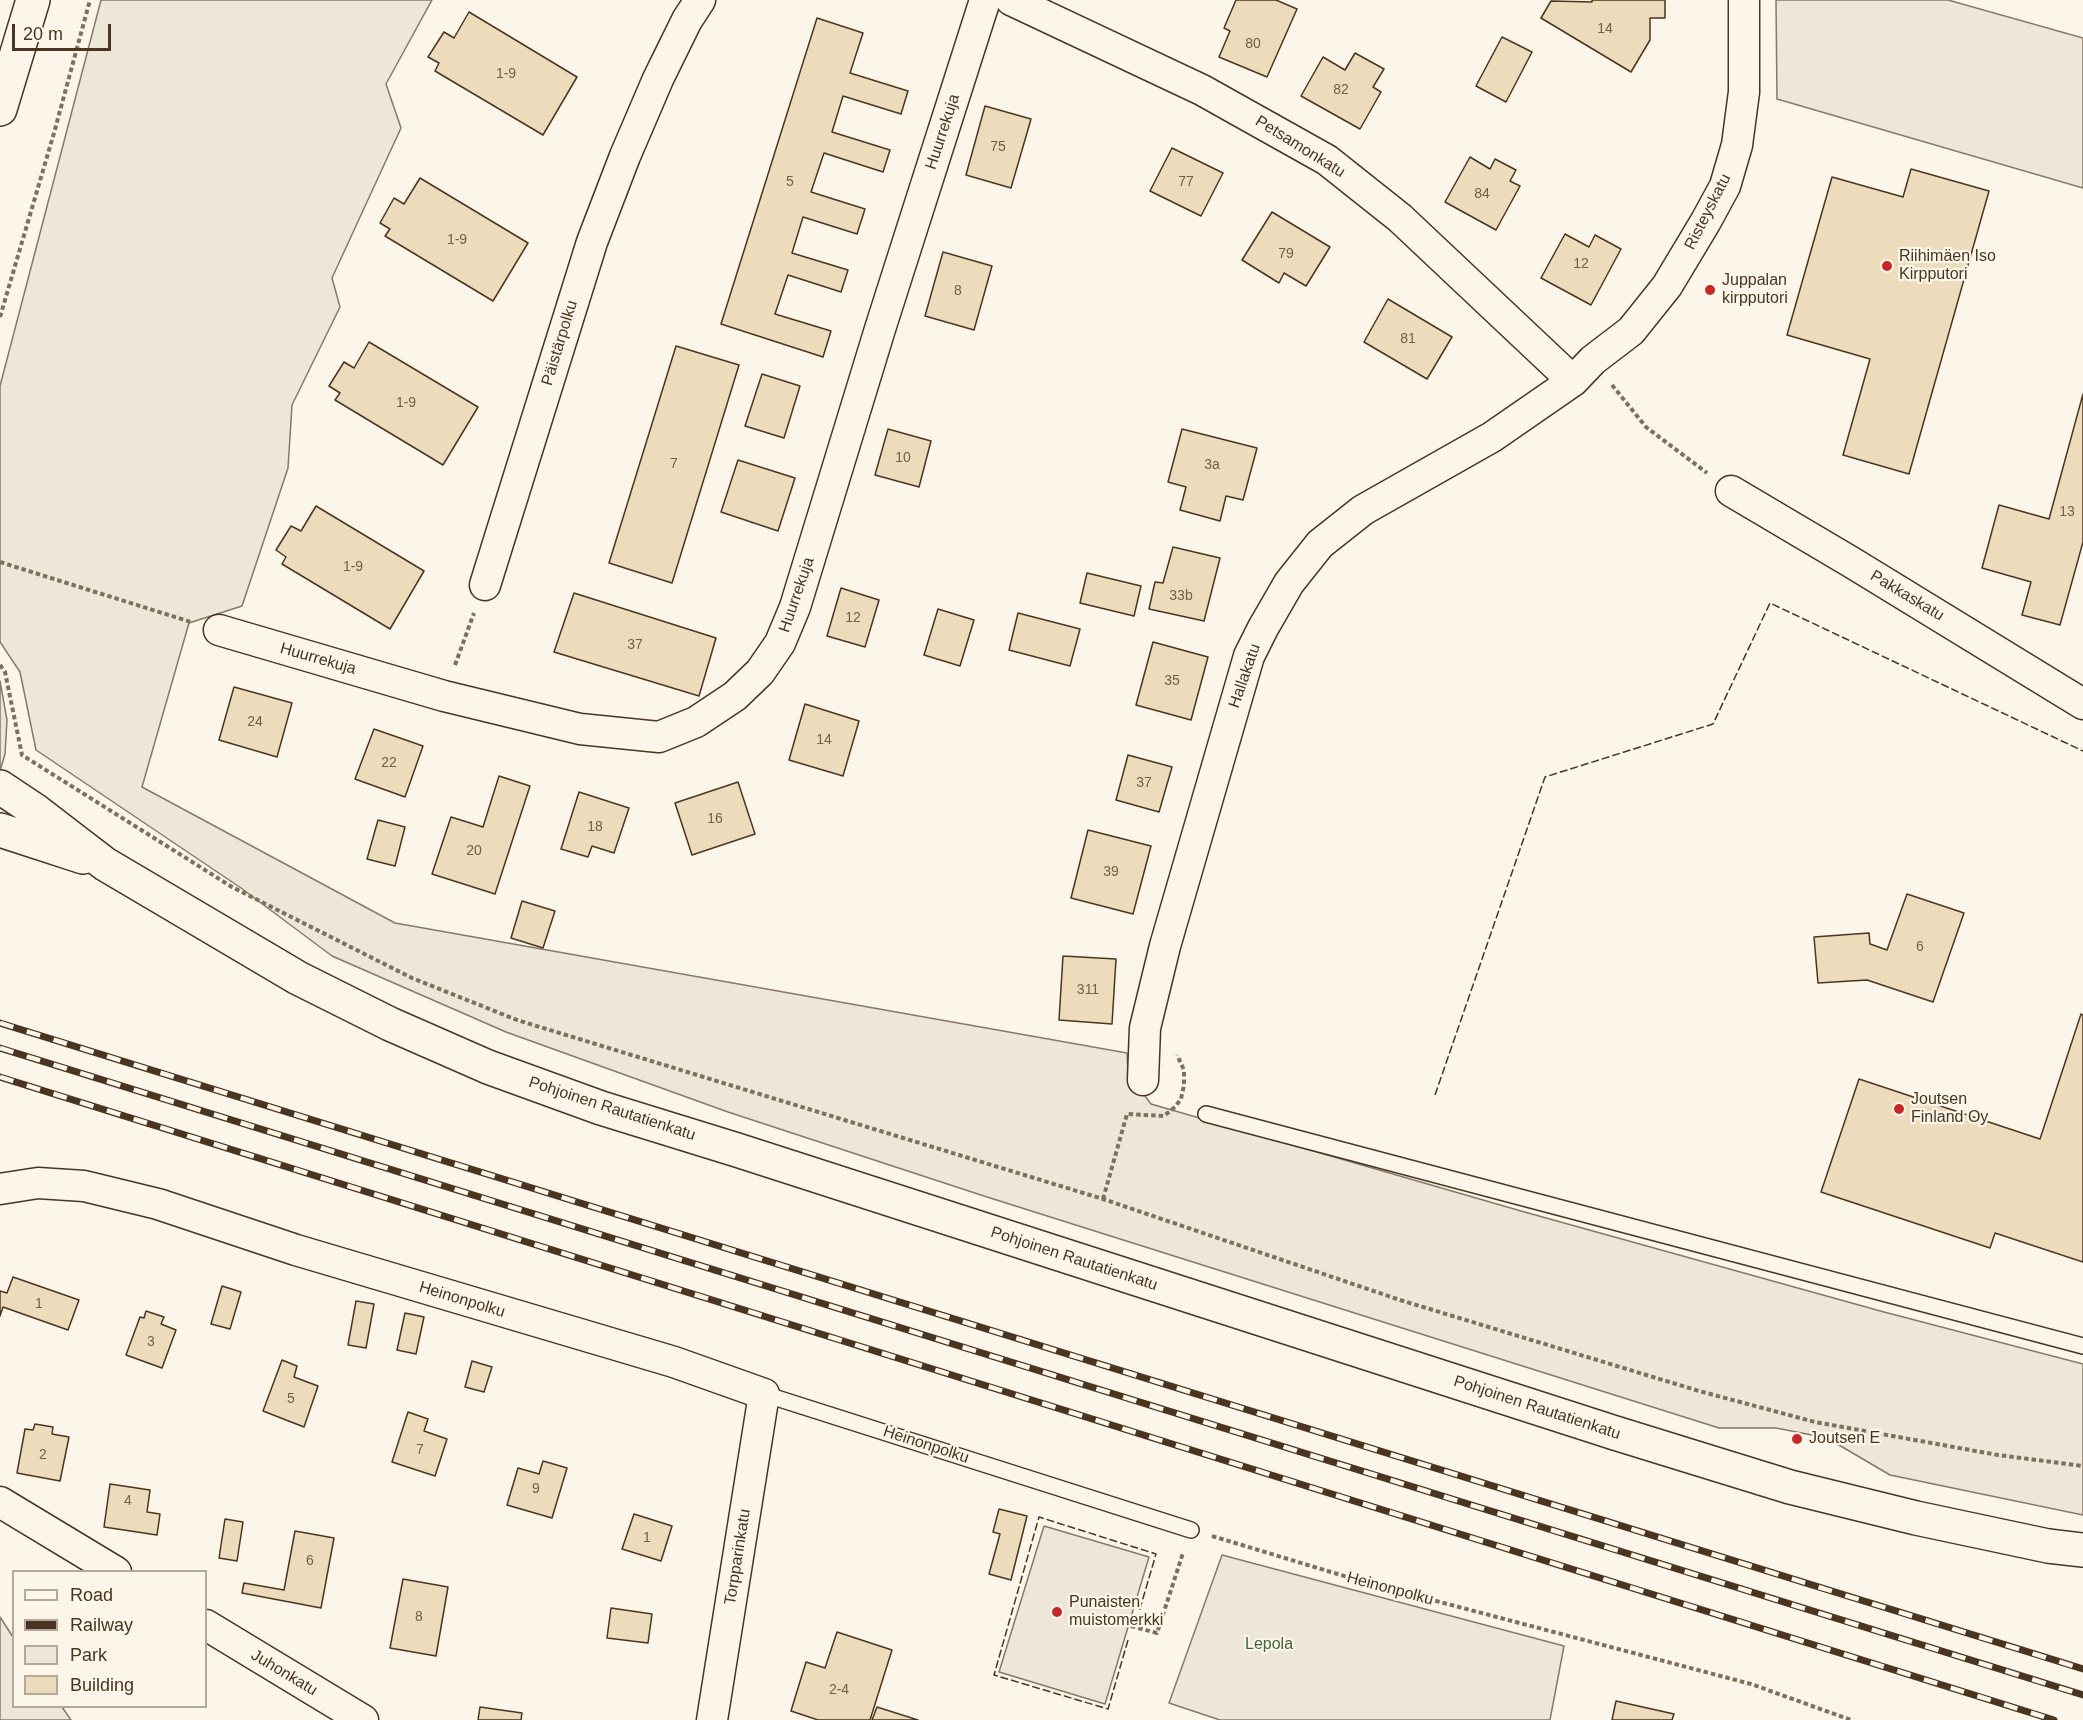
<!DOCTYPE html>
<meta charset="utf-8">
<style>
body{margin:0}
#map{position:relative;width:2083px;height:1720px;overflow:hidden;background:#fbf6e9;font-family:Arial,sans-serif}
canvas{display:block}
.legend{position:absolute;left:12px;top:1570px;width:195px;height:138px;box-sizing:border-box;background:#fbf6e9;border:2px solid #b4a999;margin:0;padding:8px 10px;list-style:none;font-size:18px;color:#4a3520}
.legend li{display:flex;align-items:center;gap:12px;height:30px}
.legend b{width:30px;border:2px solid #b4a999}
.scale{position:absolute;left:12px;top:24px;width:99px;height:27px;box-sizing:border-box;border:3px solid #4a3520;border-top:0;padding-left:8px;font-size:18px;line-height:21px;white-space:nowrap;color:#4a3520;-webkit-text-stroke:4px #fbf6e9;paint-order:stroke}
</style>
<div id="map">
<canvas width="2083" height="1720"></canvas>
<ul class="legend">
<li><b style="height:8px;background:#fbf6e9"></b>Road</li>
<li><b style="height:8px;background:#4a3520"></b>Railway</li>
<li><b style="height:16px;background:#ede6d9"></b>Park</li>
<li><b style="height:16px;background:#ecdcbc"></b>Building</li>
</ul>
<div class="scale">20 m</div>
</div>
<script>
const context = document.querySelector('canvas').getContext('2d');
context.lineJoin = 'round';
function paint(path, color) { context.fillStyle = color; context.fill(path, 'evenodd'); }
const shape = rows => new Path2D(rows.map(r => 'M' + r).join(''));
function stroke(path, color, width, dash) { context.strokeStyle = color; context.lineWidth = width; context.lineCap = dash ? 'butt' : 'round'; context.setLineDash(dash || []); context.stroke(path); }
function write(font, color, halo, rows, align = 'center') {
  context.font = font + ' Arial,sans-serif'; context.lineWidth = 4.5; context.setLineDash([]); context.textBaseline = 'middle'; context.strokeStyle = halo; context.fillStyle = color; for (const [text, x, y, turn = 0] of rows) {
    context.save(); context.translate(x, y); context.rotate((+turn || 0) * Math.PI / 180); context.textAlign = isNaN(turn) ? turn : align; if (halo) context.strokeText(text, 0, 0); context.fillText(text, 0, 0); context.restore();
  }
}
const green = shape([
 [101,0,432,0,386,84,401,128,332,278,340,307,292,405,288,468,242,606,189,623,142,787,395,923,1127,1053,1128,1073,1151,1104,1521,1211,1884,1312,2083,1364,2083,1515,1890,1475,1827,1438,1776,1428,1719,1428,987,1197,728,1112,506,1032,332,956,241,888,36,750,20,672,0,642,0,386,101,0],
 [1776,0,1948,0,2083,38,2083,188,1777,99,1776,0],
 [0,681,7,720,5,754,0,771,0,681],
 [1044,1526,1149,1557,1105,1704,999,1672,1044,1526],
 [1222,1555,1564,1646,1550,1720,1220,1720,1169,1703,1222,1555],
 [0,1617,13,1637,14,1706,62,1707,71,1720,0,1720,0,1617]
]);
const building = shape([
 [1236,0,1276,0,1297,9,1267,77,1219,57,1230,31,1224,28,1236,0],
 [1592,0,1665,0,1665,18,1650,18,1650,40,1631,72,1541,18,1551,1,1592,2,1592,0],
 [469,12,577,77,543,135,435,71,439,63,428,57,444,32,454,38,469,12],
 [817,18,863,33,850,73,908,91,901,114,843,96,832,132,890,150,883,172,824,153,811,192,865,209,857,234,803,217,792,253,848,270,841,292,788,275,775,314,831,331,823,357,721,324,817,18],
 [1502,37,1532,52,1506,102,1476,86,1502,37],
 [1355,53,1384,69,1373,87,1381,92,1360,129,1301,96,1323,57,1345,70,1355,53],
 [985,106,1031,119,1011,188,966,175,985,106],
 [1172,148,1223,173,1201,216,1150,191,1172,148],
 [1470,157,1490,169,1495,159,1516,170,1510,181,1520,186,1496,230,1445,202,1470,157],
 [1911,169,1989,191,1909,474,1843,455,1870,359,1787,335,1832,177,1903,197,1911,169],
 [420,178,528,243,493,301,385,236,390,229,380,223,394,198,404,204,420,178],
 [1272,212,1330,247,1306,286,1284,273,1279,283,1242,260,1272,212],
 [1565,234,1589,247,1595,235,1621,249,1591,305,1541,278,1565,234],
 [943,252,992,266,974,330,925,316,943,252],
 [1388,299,1452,337,1427,379,1364,342,1388,299],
 [369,342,478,407,443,465,335,400,340,393,329,386,344,362,354,368,369,342],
 [676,346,739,365,672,583,609,563,676,346],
 [762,374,800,386,784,438,745,426,762,374],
 [2083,394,2083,542,2060,625,2022,615,2031,582,1982,568,1999,505,2049,519,2083,394],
 [888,429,931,441,919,487,875,475,888,429],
 [1182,429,1257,448,1243,500,1226,496,1220,521,1180,510,1186,487,1168,482,1182,429],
 [738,460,795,478,778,531,721,512,738,460],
 [316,506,424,571,390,629,282,564,286,557,276,550,291,526,301,531,316,506],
 [1173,547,1220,558,1204,621,1149,609,1155,582,1163,583,1173,547],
 [1087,573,1141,586,1134,616,1080,603,1087,573],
 [841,588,879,600,865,647,827,636,841,588],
 [574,593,716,638,699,696,554,652,574,593],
 [938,609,974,620,960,666,924,655,938,609],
 [1018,613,1080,629,1070,666,1009,650,1018,613],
 [1153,642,1208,657,1191,720,1136,705,1153,642],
 [234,687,292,703,277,757,219,740,234,687],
 [805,704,859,721,843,776,789,760,805,704],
 [374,729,423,746,405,797,355,779,374,729],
 [1128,755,1172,767,1159,812,1116,800,1128,755],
 [499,776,530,786,495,894,432,874,451,817,483,827,499,776],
 [738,782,755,834,692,855,675,803,738,782],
 [579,792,629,808,614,853,592,846,588,857,561,849,579,792],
 [378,820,405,827,395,866,367,859,378,820],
 [1088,830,1151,846,1133,914,1071,898,1088,830],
 [1907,894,1964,913,1933,1002,1867,980,1818,983,1814,937,1869,933,1870,944,1887,950,1907,894],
 [522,901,555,911,543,948,511,938,522,901],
 [1063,956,1116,959,1112,1024,1059,1020,1063,956],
 [2081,1014,2083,1015,2083,1262,1995,1233,1990,1248,1821,1192,1859,1079,2040,1139,2081,1014],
 [13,1277,79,1300,68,1330,3,1307,0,1316,0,1291,7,1293,13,1277],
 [222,1286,241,1292,230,1329,211,1324,222,1286],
 [356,1301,374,1304,366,1348,348,1345,356,1301],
 [146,1311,164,1317,161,1324,176,1330,162,1368,126,1355,140,1317,144,1318,146,1311],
 [405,1313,424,1317,416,1354,397,1350,405,1313],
 [282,1360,297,1366,294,1377,318,1386,304,1427,263,1411,282,1360],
 [472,1361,492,1367,484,1392,465,1387,472,1361],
 [408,1412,428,1419,424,1431,447,1439,435,1476,392,1462,408,1412],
 [35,1424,53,1427,52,1434,69,1437,60,1481,17,1473,25,1429,33,1430,35,1424],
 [543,1461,567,1468,552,1518,507,1505,518,1468,539,1474,543,1461],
 [110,1484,150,1490,147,1512,160,1514,157,1535,104,1527,110,1484],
 [999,1509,1027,1516,1011,1580,989,1574,1000,1534,993,1532,999,1509],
 [634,1514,672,1526,661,1561,622,1549,634,1514],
 [225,1519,243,1522,237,1561,219,1558,225,1519],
 [295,1531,334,1538,321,1608,242,1593,244,1583,284,1590,295,1531],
 [403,1579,448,1587,436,1656,390,1648,403,1579],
 [611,1608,652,1614,648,1643,607,1638,611,1608],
 [837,1632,892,1650,870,1720,818,1720,791,1711,806,1662,825,1668,837,1632],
 [1616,1701,1674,1714,1672,1720,1612,1720,1616,1701],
 [480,1707,522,1713,521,1720,478,1720,480,1707],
 [877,1707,918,1720,872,1720,877,1707]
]);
const path = shape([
 [0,317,54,133,90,0],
 [1612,385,1646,427,1707,473],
 [0,562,191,622],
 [0,665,5,672,22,755,232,887,412,978,517,1020,1103,1199,1400,1300,1699,1391,1815,1422,1998,1455,2083,1466],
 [455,665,474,613],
 [1103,1199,1127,1114,1164,1116,1175,1107,1181,1099,1184,1085,1184,1070,1177,1055],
 [1212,1536,1364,1582,1751,1684,1851,1720],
 [1131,1626,1157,1633,1183,1553]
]);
const lane = shape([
 [1206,1114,2083,1346],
 [764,1394,1191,1530]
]);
const street = shape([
 [1011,0,1202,90,1327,160,1400,218,1573,381],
 [1731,491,1851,562,2083,704],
 [485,585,592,242,625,156,658,79,687,20,700,0],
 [219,630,444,696,580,729,659,737,696,722,735,696,760,672,780,643,795,607,880,329,985,0],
 [1143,1080,1145,1028,1165,946,1249,656,1263,628,1289,583,1320,544,1363,510,1492,437,1573,381,1593,360,1631,331,1667,286,1706,221,1725,186,1737,145,1744,92,1744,0],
 [0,1189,38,1183,84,1186,158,1204,296,1250,674,1362,764,1394,712,1720],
 [0,1502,116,1572],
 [206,1625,363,1720]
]);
const secondary = shape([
 [0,109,33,0],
 [0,787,36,811,105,864,298,978,390,1024,488,1067,601,1108,737,1150,1615,1433,1790,1487,1916,1518,2048,1546,2083,1550],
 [0,830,83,857]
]);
const rail = shape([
 [0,1023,2083,1669],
 [0,1048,2083,1695],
 [0,1077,2054,1720]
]);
const fence = shape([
 [1435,1095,1545,777,1713,724,1770,603,2083,751],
 [1128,1640,1108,1709,994,1675,1039,1517,1156,1554,1139,1612]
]);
const markers = [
 [1887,266,6,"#c62828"],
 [1710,290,6,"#c62828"],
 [1899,1109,6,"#c62828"],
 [1797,1439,6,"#c62828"],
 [1057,1612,6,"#c62828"]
];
const numberNames = [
 ["14",1605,29],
 ["80",1253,44],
 ["1-9",506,74],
 ["82",1341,90],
 ["75",998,147],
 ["5",790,182],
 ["77",1186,182],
 ["84",1482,194],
 ["1-9",457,240],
 ["79",1286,254],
 ["12",1581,264],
 ["8",958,291],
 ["81",1408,339],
 ["1-9",406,403],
 ["10",903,458],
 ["7",674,464],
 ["3a",1212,465],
 ["13",2067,512],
 ["1-9",353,567],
 ["33b",1181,596],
 ["12",853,618],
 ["37",635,645],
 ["35",1172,681],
 ["24",255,722],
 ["14",824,740],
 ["22",389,763],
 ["37",1144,783],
 ["16",715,819],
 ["18",595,827],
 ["20",474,851],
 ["39",1111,872],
 ["6",1920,947],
 ["311",1088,990],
 ["1",39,1304],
 ["3",151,1342],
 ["5",291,1399],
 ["7",420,1450],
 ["2",43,1455],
 ["9",536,1489],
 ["4",128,1501],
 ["1",647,1538],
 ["6",310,1561],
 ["8",419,1617],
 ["2-4",839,1690]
];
const streetNames = [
 ["Huurrekuja",943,132,-72],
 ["Petsamonkatu",1300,147,32],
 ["Risteyskatu",1708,212,-63],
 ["Päistärpolku",560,343,-73],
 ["Huurrekuja",797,595,-71],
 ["Pakkaskatu",1907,596,31],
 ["Huurrekuja",318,659,16],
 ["Hallakatu",1245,676,-71],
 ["Pohjoinen Rautatienkatu",612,1109,18],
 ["Pohjoinen Rautatienkatu",1074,1259,18],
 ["Heinonpolku",462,1300,17],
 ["Pohjoinen Rautatienkatu",1537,1408,18],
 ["Heinonpolku",926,1445,18],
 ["Torpparinkatu",738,1557,-81],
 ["Heinonpolku",1390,1589,15],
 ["Juhonkatu",284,1673,31]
];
const poiNames = [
 ["Riihimäen Iso",1899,257],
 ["Kirpputori",1899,275],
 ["Juppalan",1722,281],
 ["kirpputori",1722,299],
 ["Joutsen",1911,1100],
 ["Finland Oy",1911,1118],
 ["Joutsen E",1809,1439],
 ["Punaisten",1069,1603],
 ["muistomerkki",1069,1621]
];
const parkNames = [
 ["Lepola",1269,1645]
];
paint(green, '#ede6d9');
stroke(green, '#887966', 1.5);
paint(building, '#ecdcbc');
stroke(building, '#4a3520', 1.5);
stroke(lane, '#4a3520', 18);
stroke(street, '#4a3520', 33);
stroke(secondary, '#4a3520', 36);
stroke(path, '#7f6f5c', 4, [4.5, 3]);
stroke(lane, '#fbf6e9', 15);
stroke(street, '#fbf6e9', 30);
stroke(secondary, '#fbf6e9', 33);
stroke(rail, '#4a3520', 7);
stroke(rail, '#fbf6e9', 4.5, [14]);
stroke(fence, '#4a3520', 1.5, [8, 3]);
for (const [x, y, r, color] of markers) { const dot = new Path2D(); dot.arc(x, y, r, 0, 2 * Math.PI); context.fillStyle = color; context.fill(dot); stroke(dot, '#fbf6e9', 2); }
write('14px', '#725f47', null, numberNames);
write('16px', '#4a3520', '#fbf6e9', streetNames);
write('16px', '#4a3520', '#fbf6e9', poiNames, 'left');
write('16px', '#436837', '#fbf6e9', parkNames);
</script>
